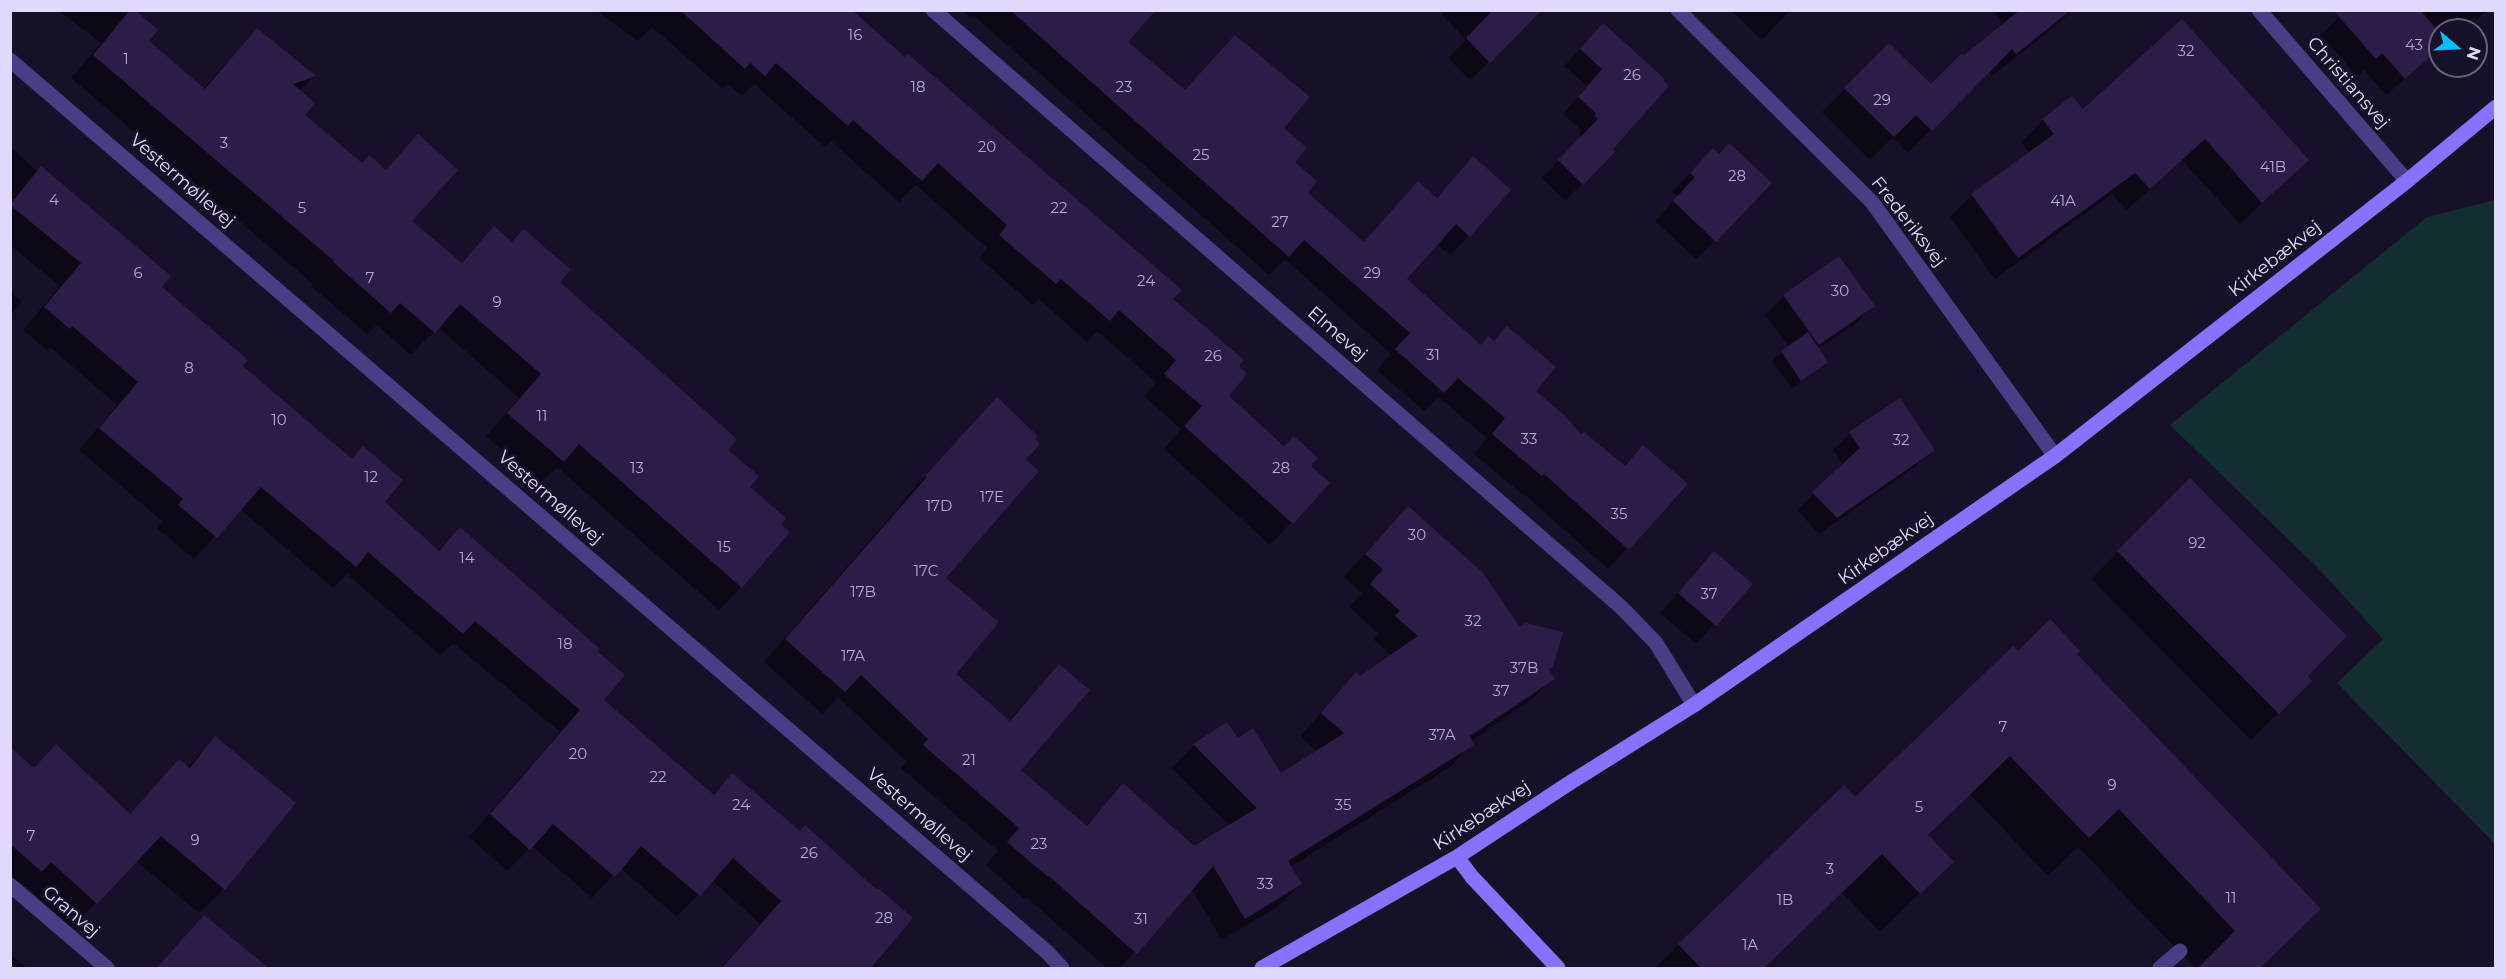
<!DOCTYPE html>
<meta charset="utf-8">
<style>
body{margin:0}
#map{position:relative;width:2506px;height:979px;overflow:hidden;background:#181028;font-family:Montserrat,sans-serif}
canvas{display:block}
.frame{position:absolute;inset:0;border:12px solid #e2d8fe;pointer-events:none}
.north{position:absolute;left:2428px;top:18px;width:60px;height:60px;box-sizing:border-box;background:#181028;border:2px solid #69607e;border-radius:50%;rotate:109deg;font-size:16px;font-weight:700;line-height:24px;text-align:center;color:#e2d8fe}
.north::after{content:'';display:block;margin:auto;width:21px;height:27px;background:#08befa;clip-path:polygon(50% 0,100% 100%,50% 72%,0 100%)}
</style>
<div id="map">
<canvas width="2506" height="979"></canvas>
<div class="frame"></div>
<div class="north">N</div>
</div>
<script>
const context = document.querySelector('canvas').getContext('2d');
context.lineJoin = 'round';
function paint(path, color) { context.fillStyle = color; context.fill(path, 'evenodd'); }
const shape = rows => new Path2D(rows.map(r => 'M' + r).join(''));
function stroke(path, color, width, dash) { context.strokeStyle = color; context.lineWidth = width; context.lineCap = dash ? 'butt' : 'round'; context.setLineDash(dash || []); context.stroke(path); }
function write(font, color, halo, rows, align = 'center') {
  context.font = font + ' Montserrat,sans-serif'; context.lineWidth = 5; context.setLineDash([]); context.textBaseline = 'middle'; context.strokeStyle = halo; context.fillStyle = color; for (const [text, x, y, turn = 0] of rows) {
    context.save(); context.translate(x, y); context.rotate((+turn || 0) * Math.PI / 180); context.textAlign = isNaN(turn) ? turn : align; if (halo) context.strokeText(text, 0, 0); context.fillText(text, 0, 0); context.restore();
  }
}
const green = shape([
 [2495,200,2496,200,2495,844,2337,683,2383,639,2319,569,2170,425,2427,217]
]);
const shadow = shape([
 [58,10,134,10,147,42,203,89,257,30,314,76,299,91,303,115,362,165,385,171,418,136,410,221,460,264,494,228,558,282,726,450,748,487,788,532,741,587,719,610,557,467,540,483,486,436,519,398,438,327,411,355,377,325,367,334,311,286,313,284,71,78,101,43],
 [595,10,850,10,1171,300,1237,366,1227,396,1328,483,1270,545,1164,449,1181,429,1144,396,1156,382,1097,331,1087,342,1039,299,1033,305,979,258,987,248,916,185,899,202,831,141,825,147,754,84,742,96,728,84,723,89,652,27,638,41],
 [962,10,1101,10,1126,42,1184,92,1282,128,1306,193,1363,243,1418,183,1436,198,1473,158,1469,236,1450,255,1436,244,1405,279,1533,391,1580,436,1624,467,1643,447,1685,484,1608,569,1523,493,1522,494,1474,454,1487,438,1438,397,1424,411,1377,370,1391,354,1285,259,1269,275,974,16,971,18],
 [1447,10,1512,10,1526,25,1470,80,1448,58,1466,40,1442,15],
 [1731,10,1791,10,1762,40],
 [1993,10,2072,10,2058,24,1992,76,1988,71,1908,153,1892,138,1870,160,1822,112,1889,45,1931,87,2004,25],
 [2346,10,2488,10,2476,20,2474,17,2460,30,2440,30,2440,48,2386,95,2364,70,2357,76,2321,35],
 [1587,42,1661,81,1611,149,1614,151,1565,201,1542,178,1582,137,1578,133,1581,130,1563,114,1587,86,1564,66],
 [2082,111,2307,160,2240,224,2182,160,2127,210,2112,194,1995,279,1950,217,1972,195,2030,153,2021,142,2043,120],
 [10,146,241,366,351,460,363,448,383,502,437,551,460,529,596,652,602,700,712,796,732,775,880,968,721,968,760,924,712,880,677,917,620,868,592,898,532,846,507,871,469,837,560,732,453,643,440,655,347,574,333,588,240,509,194,559,157,528,162,521,79,450,117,405,50,347,47,350,23,330,60,286,10,245],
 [1694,169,1715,240,1696,259,1655,221,1677,197,1672,192],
 [10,292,22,302,10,316],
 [1784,296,1873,306,1854,325,1818,349,1826,362,1792,389,1772,361,1789,347,1765,315],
 [997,399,1024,460,943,578,954,674,1008,721,1059,666,1019,770,1085,827,1124,785,1193,848,1230,826,1171,768,1194,745,1227,724,1237,740,1280,775,1318,752,1300,736,1356,674,1359,678,1392,656,1374,640,1379,634,1349,607,1362,593,1344,577,1386,530,1547,670,1553,679,1530,701,1471,741,1472,744,1450,767,1290,867,1301,884,1278,906,1222,940,1191,889,1120,968,1107,968,1026,897,1024,899,986,865,998,851,901,768,907,762,838,697,822,714,764,662,905,500,904,499],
 [1850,433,1933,450,1916,466,1819,534,1797,510,1843,465,1833,450],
 [2190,481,2310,681,2251,740,2091,579],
 [1714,553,1751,584,1696,644,1660,613],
 [2018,653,2075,654,2258,968,2195,968,2078,847,2048,876,1970,794,1926,836,1952,862,1880,932,1842,892,1762,968,1655,968,1679,945,1855,800],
 [215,738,224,889,199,913,136,861,71,928,26,886,16,896,10,891,10,749,33,769,129,815,179,761,187,768],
 [10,954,27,968,10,968]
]);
const building = shape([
 [130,10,135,10,158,30,149,41,205,89,257,28,316,76,293,84,315,103,305,115,362,163,369,155,386,170,418,134,458,170,412,221,462,263,494,226,512,242,524,229,571,270,560,282,737,439,728,450,759,476,750,487,786,518,781,524,790,532,742,588,579,444,564,462,507,413,541,374,460,304,435,333,400,303,391,313,333,262,334,261,93,55],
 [680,10,852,10,905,57,908,54,1182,290,1173,299,1244,360,1239,366,1247,374,1229,396,1284,446,1294,436,1318,458,1311,466,1330,483,1293,524,1184,426,1202,406,1164,374,1176,360,1119,310,1110,321,1061,279,1056,284,999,235,1007,225,938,163,922,181,853,120,848,126,776,63,765,76,750,63,745,69],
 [1010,10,1156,10,1128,42,1185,90,1235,35,1310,97,1284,128,1307,148,1295,162,1317,181,1308,193,1364,242,1418,181,1437,198,1473,156,1511,190,1470,237,1456,224,1407,279,1481,345,1488,336,1494,341,1507,326,1556,367,1536,391,1564,415,1581,434,1584,432,1625,466,1643,445,1688,484,1629,550,1544,474,1542,476,1492,434,1505,418,1458,378,1444,393,1395,349,1410,333,1304,240,1289,257],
 [1493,10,1542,10,1490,63,1466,38],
 [2020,10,2071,10,2016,54,2012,49,1932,131,1916,115,1894,137,1844,88,1889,43,1931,84,1962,53,1964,55],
 [2333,10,2420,10,2440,33,2440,48,2405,79,2382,53,2376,59],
 [2182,19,2309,160,2262,203,2205,139,2150,189,2135,173,2018,258,1971,194,2054,134,2042,119,2072,96,2083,109],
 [1603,23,1665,79,1663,81,1669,86,1613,149,1616,151,1583,185,1558,160,1598,119,1594,116,1596,113,1578,97,1602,69,1580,49],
 [1729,143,1772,183,1716,242,1673,201,1695,177,1690,173,1713,148,1719,154],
 [41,166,171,276,162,287,248,360,243,366,352,459,363,446,403,480,385,502,439,551,460,527,600,649,598,652,625,675,604,700,714,795,732,773,800,831,805,825,877,890,878,888,913,918,870,969,721,969,781,901,733,858,700,896,641,846,615,877,553,824,530,850,490,814,580,710,475,621,463,634,368,552,356,567,261,487,217,538,178,505,183,499,99,428,138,382,72,326,70,329,44,307,81,263,10,205],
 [1839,256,1875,306,1819,345,1783,295],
 [1808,332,1828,362,1801,381,1781,351],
 [997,397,1038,436,1035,439,1040,444,1026,460,1039,471,946,578,999,622,956,674,1010,721,1059,664,1090,690,1021,770,1087,826,1123,783,1194,846,1257,808,1193,744,1227,722,1238,738,1253,728,1281,773,1344,733,1321,713,1356,672,1360,676,1418,636,1395,616,1400,611,1370,584,1383,569,1365,554,1408,506,1483,573,1520,627,1526,623,1563,632,1553,667,1549,670,1555,679,1470,736,1474,745,1288,861,1302,884,1245,919,1213,866,1137,954,1049,876,1048,877,1007,842,1019,828,923,745,928,739,861,675,845,692,785,639,927,477,925,476],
 [1900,398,1935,450,1837,518,1812,492,1860,448,1849,432],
 [2190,478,2347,636,2308,676,2312,681,2279,714,2117,551],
 [1714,551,1753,584,1716,626,1678,593],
 [2050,619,2080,651,2077,654,2321,909,2259,969,2197,969,2235,931,2119,809,2089,838,2010,756,1928,835,1954,862,1920,894,1882,854,1763,969,1702,969,1678,944,1844,785,1855,797,2013,646,2018,651],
 [215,736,296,803,225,890,161,836,97,904,51,862,42,872,10,844,10,747,34,768,56,744,130,814,179,759,190,768],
 [204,915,270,969,156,969]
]);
const street = shape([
 [933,10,1621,607,1656,643,1694,705],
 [1678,10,1872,202,2055,456],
 [2259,10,2407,181],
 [10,60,1047,952,1062,968],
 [10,885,107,968],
 [2160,968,2180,951]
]);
const secondary = shape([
 [1457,857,1472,877,1558,968],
 [1262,968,1457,857,1568,784,1694,705,2055,456,2407,181,2496,107]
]);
const numberNames = [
 ["16",855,36],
 ["43",2414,46],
 ["32",2186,52],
 ["1",126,60],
 ["26",1632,76],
 ["18",918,88],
 ["23",1124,88],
 ["29",1882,101],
 ["3",224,144],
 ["20",987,148],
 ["25",1201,156],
 ["41B",2273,168],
 ["28",1737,177],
 ["4",54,201],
 ["41A",2063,202],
 ["5",302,209],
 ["22",1059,209],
 ["27",1280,223],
 ["6",138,274],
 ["29",1372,274],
 ["7",370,279],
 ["24",1146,282],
 ["30",1840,292],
 ["9",497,303],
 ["31",1433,356],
 ["26",1213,357],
 ["8",189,369],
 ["11",542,417],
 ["10",279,421],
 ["33",1529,440],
 ["32",1901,441],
 ["13",637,469],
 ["28",1281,469],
 ["12",371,478],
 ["17E",992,498],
 ["17D",939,507],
 ["35",1619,515],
 ["30",1417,536],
 ["92",2197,544],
 ["15",724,548],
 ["14",467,559],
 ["17C",926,572],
 ["17B",863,593],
 ["37",1709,595],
 ["32",1473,622],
 ["18",565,645],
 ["17A",853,657],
 ["37B",1524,669],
 ["37",1501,692],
 ["7",2003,728],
 ["37A",1442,736],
 ["20",578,755],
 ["21",969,761],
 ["22",658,778],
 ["9",2112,786],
 ["24",741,806],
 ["35",1343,806],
 ["5",1919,808],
 ["7",31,837],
 ["9",195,841],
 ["23",1039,845],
 ["26",809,854],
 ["3",1830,870],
 ["33",1265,885],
 ["11",2231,899],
 ["1B",1785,901],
 ["28",884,919],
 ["31",1141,920],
 ["1A",1750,946]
];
const streetNames = [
 ["Christiansvej",2348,83,49],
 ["Vestermøllevej",182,181,41],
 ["Frederiksvej",1908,222,52],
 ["Kirkebækvej",2275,259,-38],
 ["Elmevej",1337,334,41],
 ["Vestermøllevej",550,498,41],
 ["Kirkebækvej",1886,549,-35],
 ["Vestermøllevej",919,815,41],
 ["Kirkebækvej",1482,816,-33],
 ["Granvej",71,912,41]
];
paint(green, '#132e31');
paint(shadow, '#0007');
paint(building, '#2c1d48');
stroke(street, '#4a3c85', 15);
stroke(secondary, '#8971fc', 15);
write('15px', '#b4a9d0', null, numberNames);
write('18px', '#e2d8fe', '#181028', streetNames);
</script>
